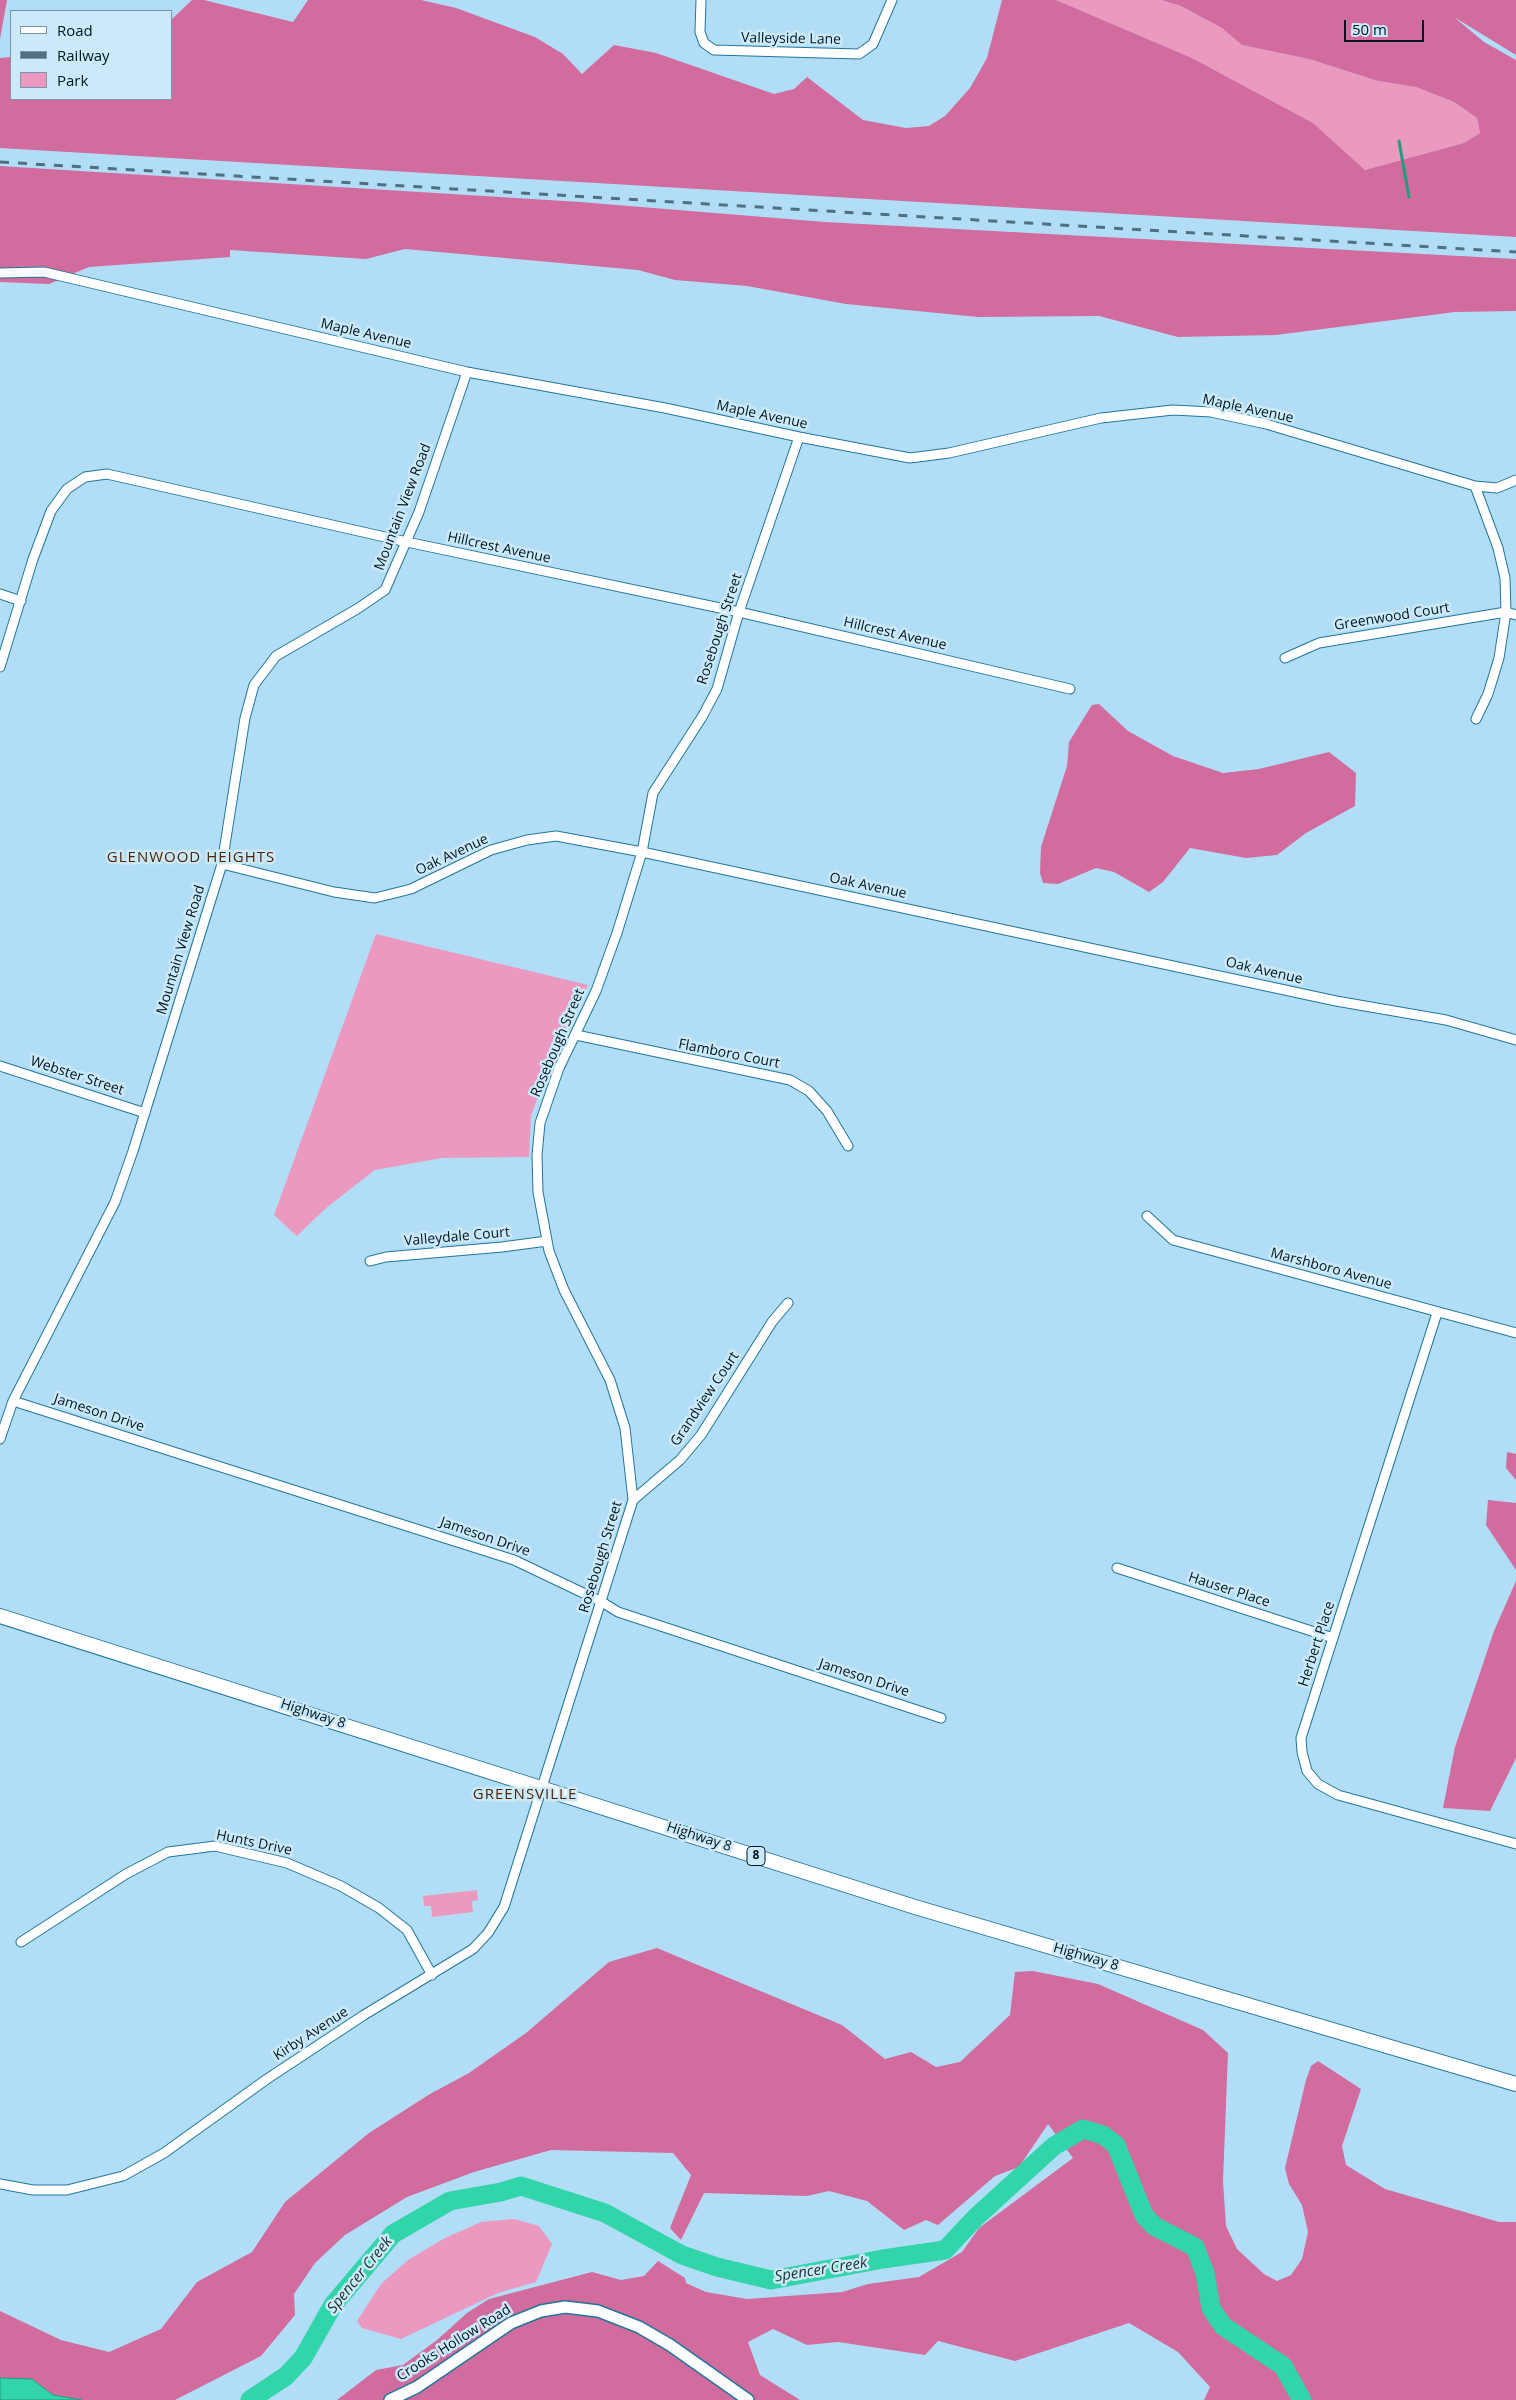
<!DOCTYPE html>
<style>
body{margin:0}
#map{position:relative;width:1516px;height:2400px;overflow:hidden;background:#b1def6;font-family:"Open Sans",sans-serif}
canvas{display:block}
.legend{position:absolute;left:10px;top:10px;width:162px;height:90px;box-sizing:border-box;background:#cbe9f9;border:1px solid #7a95a3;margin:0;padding:6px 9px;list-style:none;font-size:15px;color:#001621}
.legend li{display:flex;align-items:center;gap:10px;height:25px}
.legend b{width:25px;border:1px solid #7a95a3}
.scale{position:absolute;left:1344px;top:20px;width:80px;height:22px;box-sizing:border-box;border:2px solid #001621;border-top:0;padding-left:6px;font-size:15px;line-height:18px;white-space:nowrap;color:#001621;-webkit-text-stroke:4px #cbe9f9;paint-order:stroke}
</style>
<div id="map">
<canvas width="1516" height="2400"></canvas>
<ul class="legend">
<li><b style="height:6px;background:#fff"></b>Road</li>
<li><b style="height:6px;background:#507081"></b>Railway</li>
<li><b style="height:14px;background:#ec99bf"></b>Park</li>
</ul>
<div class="scale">50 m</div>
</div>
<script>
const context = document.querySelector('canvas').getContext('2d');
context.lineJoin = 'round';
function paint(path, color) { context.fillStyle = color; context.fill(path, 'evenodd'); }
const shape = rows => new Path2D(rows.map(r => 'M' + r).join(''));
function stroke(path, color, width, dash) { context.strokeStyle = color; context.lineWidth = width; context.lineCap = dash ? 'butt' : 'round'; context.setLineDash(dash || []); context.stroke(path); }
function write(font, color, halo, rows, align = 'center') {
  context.font = font + ' "Open Sans",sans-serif'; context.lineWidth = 5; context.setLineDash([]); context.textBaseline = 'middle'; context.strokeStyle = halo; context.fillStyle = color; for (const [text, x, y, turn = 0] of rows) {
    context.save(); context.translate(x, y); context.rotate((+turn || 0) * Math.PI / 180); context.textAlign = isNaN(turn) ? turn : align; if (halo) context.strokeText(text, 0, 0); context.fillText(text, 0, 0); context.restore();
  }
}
const green = shape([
 [1056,0,1161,0,1181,6,1222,28,1243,45,1309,59,1378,81,1416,87,1454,102,1477,118,1480,133,1464,143,1365,170,1313,123,1192,58],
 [376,934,588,985,547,1071,531,1116,529,1157,442,1158,375,1170,326,1208,297,1236,274,1215],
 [477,1890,478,1900,472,1901,473,1912,432,1917,431,1906,424,1906,423,1896],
 [514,2219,539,2226,552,2244,536,2282,498,2293,401,2339,362,2328,357,2321,381,2284,408,2260,445,2238,481,2222]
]);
const forest = shape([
 [0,0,7,0,0,39],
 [192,0,204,0,293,22,308,0,421,0,456,8,535,37,563,54,582,74,614,45,656,53,774,94,794,89,807,77,863,120,906,128,929,126,945,116,970,88,987,58,1002,0,1056,0,1192,58,1313,123,1365,170,1464,143,1480,133,1477,118,1454,102,1416,87,1378,81,1309,59,1242,45,1222,28,1181,6,1161,0,1516,0,1516,55,1454,17,1484,42,1516,60,1516,237,0,148,0,58,11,57,11,99,171,99,171,20],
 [0,166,580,202,825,222,1516,259,1516,311,1455,312,1276,335,1178,337,1099,316,978,317,846,304,747,286,675,280,638,270,405,249,366,259,230,250,230,257,89,267,49,284,0,282],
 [1099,704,1128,731,1173,756,1223,773,1259,769,1329,752,1356,773,1355,806,1306,833,1277,855,1246,858,1190,848,1163,882,1149,892,1114,872,1096,868,1058,884,1043,883,1040,873,1041,847,1067,766,1069,742,1092,705],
 [1507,1452,1516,1454,1516,1480,1506,1468],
 [1488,1500,1516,1503,1516,1570,1486,1525],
 [1516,1581,1516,1758,1490,1811,1443,1808,1455,1747,1494,1631],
 [657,1948,842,2025,885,2059,911,2052,936,2067,960,2062,1010,2015,1015,1972,1033,1971,1098,1984,1203,2030,1228,2053,1223,2181,1226,2226,1237,2249,1264,2274,1277,2281,1291,2275,1302,2259,1308,2232,1302,2205,1289,2184,1285,2168,1306,2080,1311,2066,1318,2061,1361,2089,1342,2146,1346,2165,1385,2189,1499,2222,1516,2222,1516,2400,1204,2400,1210,2387,1178,2352,1129,2323,1015,2361,938,2341,925,2355,838,2342,807,2345,773,2329,748,2342,760,2375,800,2400,337,2400,376,2370,403,2365,437,2340,467,2313,489,2299,592,2272,621,2280,644,2276,658,2261,685,2278,686,2283,706,2292,747,2299,842,2292,868,2284,919,2277,962,2252,979,2228,1073,2158,1048,2124,1019,2167,995,2176,938,2225,926,2220,904,2230,867,2201,829,2191,807,2196,704,2193,681,2240,670,2228,691,2175,673,2153,551,2150,474,2172,407,2197,345,2235,315,2263,294,2294,295,2315,261,2356,175,2400,82,2400,53,2395,32,2379,0,2378,0,2311,61,2340,109,2352,161,2329,197,2282,252,2252,285,2202,369,2133,430,2094,469,2073,526,2033,609,1962]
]);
const water = shape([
 [0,2378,32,2379,53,2395,82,2400,0,2400,0,2378]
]);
const stream = shape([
 [1399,141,1409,197]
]);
const river = shape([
 [250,2400,286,2376,303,2358,333,2305,393,2234,450,2201,501,2192,521,2186,605,2213,682,2255,717,2267,771,2280,883,2259,945,2250,975,2218,1054,2146,1083,2129,1103,2135,1116,2145,1144,2215,1154,2226,1195,2247,1205,2273,1211,2308,1223,2326,1283,2366,1302,2400]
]);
const minor = shape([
 [701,0,700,32,704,43,714,50,859,54,873,44,892,0],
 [0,273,44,272,467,372,665,408,799,437,910,458,949,453,1101,418,1173,410,1211,412,1266,424,1475,486,1497,488,1516,480],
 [1475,486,1498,548,1505,578,1506,612,1499,658,1488,694,1476,719],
 [0,594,21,601],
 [1285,658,1319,643,1506,612,1516,615],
 [0,667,33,559,51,511,67,489,85,477,107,474,407,542,739,612,1070,689],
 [222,864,334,892,375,898,411,889,491,850,527,840,556,836,642,852,1336,1001,1446,1020,1516,1040],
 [576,1035,790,1080,809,1091,827,1111,848,1146],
 [0,1066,145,1113],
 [1147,1216,1173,1240,1516,1333],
 [370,1261,386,1257,502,1247,547,1241],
 [1437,1313,1301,1738,1302,1752,1307,1771,1318,1784,1338,1795,1516,1844],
 [13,1401,514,1560,602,1602,618,1612,941,1718],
 [0,1439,13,1401,115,1202,133,1151,222,864,245,718,254,685,276,656,357,609,385,590,419,512,467,372],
 [633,1500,680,1460,701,1435,772,1322,788,1303],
 [1117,1568,1333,1638],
 [21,1942,126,1874,168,1852,215,1846,287,1863,341,1886,379,1908,407,1930,432,1975],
 [0,2184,33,2190,67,2190,123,2176,164,2153,267,2079,364,2015,473,1949,488,1933,504,1907,633,1500,625,1428,610,1380,564,1290,549,1251,538,1192,537,1155,540,1123,559,1068,596,991,617,933,642,852,653,793,702,717,717,689,739,612,799,437]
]);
const tertiary = shape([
 [390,2400,417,2387,511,2323,541,2311,565,2307,598,2311,639,2327,670,2345,748,2400]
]);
const primary = shape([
 [0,1616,915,1907,1516,2084]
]);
const rail = shape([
 [0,162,1516,252]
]);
const shields = [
 [756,1856,18]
];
const shieldNames = [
 ["8",756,1856]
];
const streetNames = [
 ["Valleyside Lane",791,39,1],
 ["Maple Avenue",366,334,13],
 ["Maple Avenue",1248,409,12],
 ["Maple Avenue",762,415,12],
 ["Mountain View Road",403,507,-69],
 ["Hillcrest Avenue",499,548,12],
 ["Greenwood Court",1392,617,-9],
 ["Rosebough Street",720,629,-72],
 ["Hillcrest Avenue",895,634,13],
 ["Oak Avenue",452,855,-25],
 ["Oak Avenue",868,886,12],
 ["Mountain View Road",181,950,-73],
 ["Oak Avenue",1264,971,13],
 ["Rosebough Street",558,1043,-67],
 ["Flamboro Court",729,1054,11],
 ["Webster Street",77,1076,18],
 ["Valleydale Court",457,1237,-5],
 ["Marshboro Avenue",1331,1269,15],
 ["Grandview Court",705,1399,-56],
 ["Jameson Drive",99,1413,18],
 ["Jameson Drive",485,1537,19],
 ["Rosebough Street",601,1557,-73],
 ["Hauser Place",1229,1590,18],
 ["Herbert Place",1317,1644,-72],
 ["Jameson Drive",864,1678,18],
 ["Highway 8",313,1714,18],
 ["Highway 8",699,1837,18],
 ["Hunts Drive",254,1843,12],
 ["Highway 8",1086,1957,16],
 ["Kirby Avenue",311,2034,-33],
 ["Crooks Hollow Road",454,2343,-32]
];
const neighbourhoodNames = [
 ["GLENWOOD HEIGHTS",191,858],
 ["GREENSVILLE",525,1795]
];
const waterNames = [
 ["Spencer Creek",821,2270,-9],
 ["Spencer Creek",360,2275,-51]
];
paint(green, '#ec99bf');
paint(forest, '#d26b9e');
paint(water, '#32d4aa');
stroke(water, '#239b81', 1);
stroke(stream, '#239b81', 3);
stroke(river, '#32d4aa', 19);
stroke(minor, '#20769a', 11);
stroke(tertiary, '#20769a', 14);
stroke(primary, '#20769a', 16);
stroke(minor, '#fff', 9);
stroke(tertiary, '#fff', 11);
stroke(primary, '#fff', 14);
stroke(rail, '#507081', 3, [9, 9]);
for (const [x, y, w] of shields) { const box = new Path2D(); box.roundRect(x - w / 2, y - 9.5, w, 19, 4); context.fillStyle = '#cbe9f9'; context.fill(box); stroke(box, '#001621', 1); }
write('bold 12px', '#001621', null, shieldNames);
write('14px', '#001621', '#cbe9f9', streetNames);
context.letterSpacing = '1px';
write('15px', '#502302', '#cbe9f9', neighbourhoodNames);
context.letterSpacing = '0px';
write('italic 15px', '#19322a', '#cbe9f9', waterNames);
</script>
